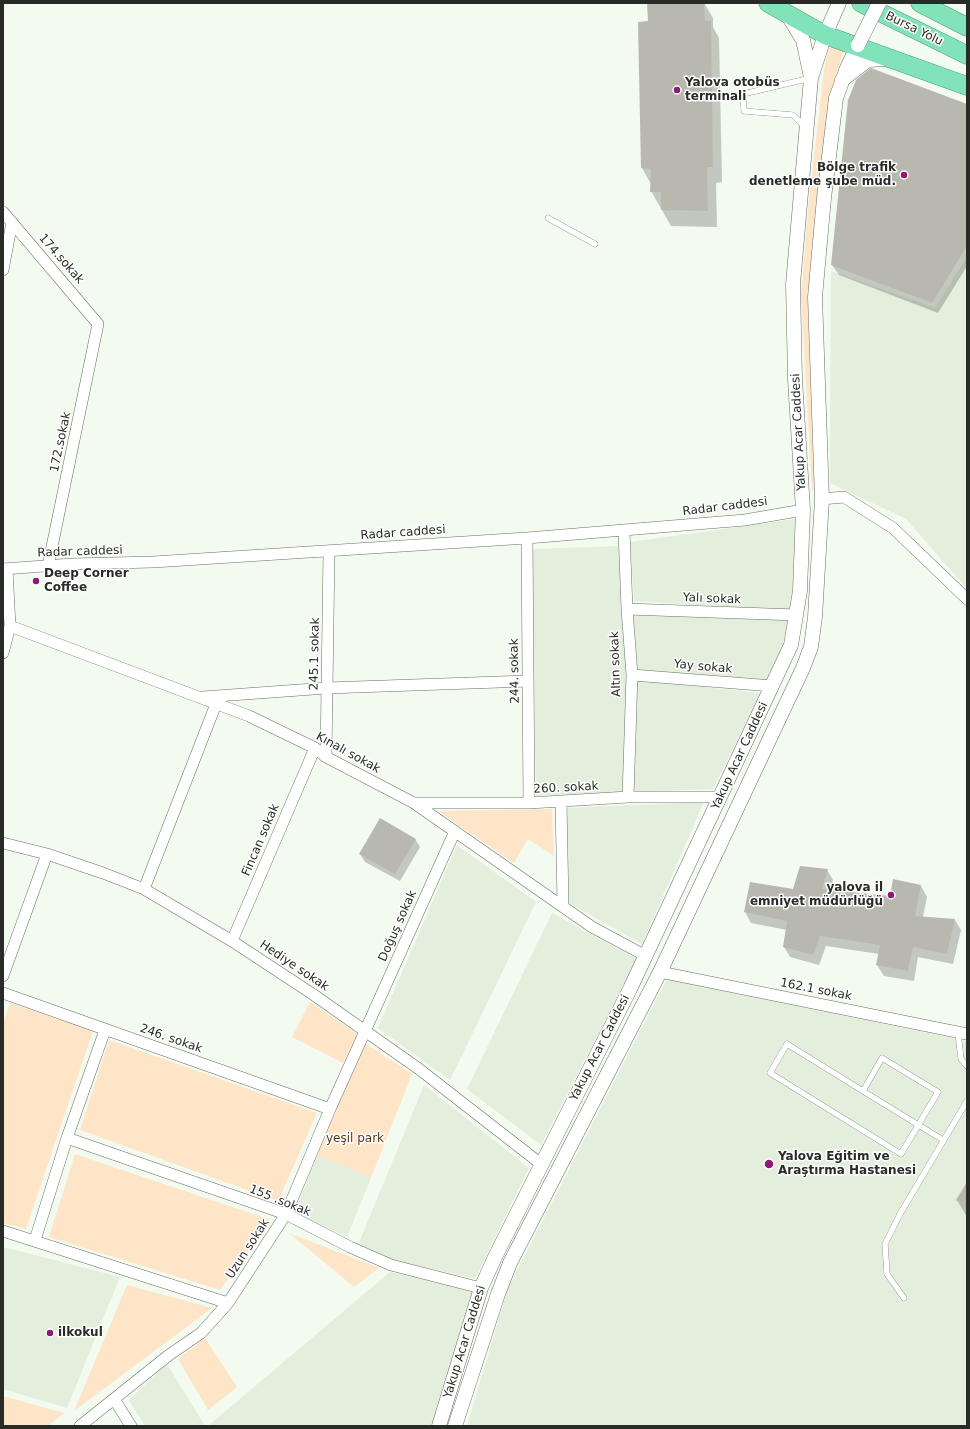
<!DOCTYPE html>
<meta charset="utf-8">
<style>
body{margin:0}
#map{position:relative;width:970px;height:1429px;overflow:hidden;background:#f3faef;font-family:"DejaVu Sans",sans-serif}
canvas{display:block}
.frame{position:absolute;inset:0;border:4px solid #282b27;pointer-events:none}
</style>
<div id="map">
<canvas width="970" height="1429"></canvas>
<div class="frame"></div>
</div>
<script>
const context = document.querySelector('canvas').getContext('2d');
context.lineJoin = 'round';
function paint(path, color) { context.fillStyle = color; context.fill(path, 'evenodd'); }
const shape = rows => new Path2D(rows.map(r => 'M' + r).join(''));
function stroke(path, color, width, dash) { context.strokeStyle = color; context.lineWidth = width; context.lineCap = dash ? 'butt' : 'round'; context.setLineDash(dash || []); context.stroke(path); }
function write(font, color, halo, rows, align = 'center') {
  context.font = font + ' "DejaVu Sans",sans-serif'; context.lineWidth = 3; context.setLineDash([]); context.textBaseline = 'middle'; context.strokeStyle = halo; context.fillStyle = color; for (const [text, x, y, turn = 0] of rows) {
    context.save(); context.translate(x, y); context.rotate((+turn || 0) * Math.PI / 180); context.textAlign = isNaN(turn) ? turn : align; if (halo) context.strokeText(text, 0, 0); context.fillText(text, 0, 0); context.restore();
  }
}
const built = shape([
 [967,257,967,589,906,519,830,483,831,271,935,308],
 [795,519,792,611,634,601,630,542],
 [621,546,628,680,623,792,536,796,532,549],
 [633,615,788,620,781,651,771,681,637,671],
 [637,680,761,693,713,789,633,792],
 [704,802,642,944,569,903,567,808],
 [457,845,536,902,450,1080,378,1028],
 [552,913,637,959,541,1145,467,1089],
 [667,979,967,1041,967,1426,467,1426,508,1288],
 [424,1085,529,1168,475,1279,394,1260,358,1245],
 [317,1155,371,1178,347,1237,295,1213],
 [3,1247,120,1277,67,1408,3,1389],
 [390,1272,475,1290,433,1426,208,1426],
 [167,1364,205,1426,145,1426,129,1400]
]);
const green = shape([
 [830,43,844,48,832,89,812,259,808,305,815,490,812,490,801,295,809,201,824,70],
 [552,809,554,856,528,839,514,863,438,811],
 [310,1002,357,1034,343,1063,292,1037],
 [10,1003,93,1031,26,1229,3,1223,3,1024],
 [109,1040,317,1113,278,1201,80,1130],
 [365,1043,412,1074,371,1178,317,1155],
 [75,1154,271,1220,220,1290,49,1237],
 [289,1233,379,1268,354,1287],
 [127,1285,212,1308,74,1411],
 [205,1338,237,1387,208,1410,178,1359],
 [3,1396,64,1413,48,1426,3,1426]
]);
const shadow = shape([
 [648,3,704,3,713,18,713,27,719,38,722,182,716,183,717,227,671,226,651,191,651,184,642,168,639,23,649,21],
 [871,69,967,105,967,266,938,313,839,275,832,265],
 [415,839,420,847,400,881,365,862,360,854],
 [827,870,833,880,830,891,891,897,921,886,927,897,923,917,955,920,961,930,953,964,918,957,914,981,884,976,877,965,879,954,826,946,819,965,790,957,784,947,787,930,751,923,745,912,794,890],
 [967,1184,967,1217,957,1200]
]);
const building = shape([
 [647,3,704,3,705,21,711,21,713,167,707,167,708,211,661,210,661,192,650,192,651,169,641,168,638,22,648,21],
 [871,68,967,104,967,246,932,303,831,265,848,100,856,80],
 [380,818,416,839,395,874,359,854],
 [800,866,828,869,822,889,890,896,893,879,921,885,915,916,955,919,947,954,913,947,908,971,876,965,880,945,820,936,813,955,783,947,787,921,744,912,750,882,793,889],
 [967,1182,967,1208,956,1200]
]);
const service = shape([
 [804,126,793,115,744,111,743,94,811,78],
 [548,218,595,244],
 [958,1032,961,1059,967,1066],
 [787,1044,863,1091,882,1058,938,1092,901,1154,770,1073,787,1044],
 [863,1091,943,1140],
 [904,1298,887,1274,885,1244,900,1214,967,1101]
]);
const minor = shape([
 [3,212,98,324,48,566],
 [3,270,12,222],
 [822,499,844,497,893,528,967,599],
 [624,531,627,609,632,675,628,797],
 [527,538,529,803],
 [3,569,72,564,153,562,527,538,745,520,803,510],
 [627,609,797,615],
 [10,626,249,716,315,748,326,757,414,803,592,927,646,956],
 [3,653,10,626,7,569],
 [632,675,773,686],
 [203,697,327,688,528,681],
 [326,757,329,551],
 [561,801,563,905],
 [414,803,529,803,628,797,721,797],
 [3,843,47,854,103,873,144,889,232,941,314,995,419,1069,541,1164],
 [144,889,216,704],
 [232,941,315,748],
 [660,972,967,1034],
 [3,976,47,854],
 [3,993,330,1109],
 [67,1138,286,1214,350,1247,391,1265,481,1288],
 [3,1231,228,1303],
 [35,1240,67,1138,105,1030],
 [114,1399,131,1426],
 [80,1426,169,1355,201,1333,228,1303,286,1214,330,1109,455,831]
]);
const tertiary = shape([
 [787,14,803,40,811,77],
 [842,80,868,60,886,59],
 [439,1426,481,1288,495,1257,630,989,791,645,800,591,803,510,795,379,793,284,811,78,825,35,839,3],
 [455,1426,498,1294,510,1263,660,972,803,668,811,647,815,617,822,499,815,297,824,198,836,98,847,68,858,45]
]);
const trunk = shape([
 [768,3,825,35,967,86],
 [861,3,967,55],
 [920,3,967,27]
]);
const tertiaryBridge = shape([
 [858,45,879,3]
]);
const markers = [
 [677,90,4,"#901877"],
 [904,175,4,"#901877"],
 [36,581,4,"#901877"],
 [891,895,4,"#901877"],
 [769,1164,5,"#901877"],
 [50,1333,4,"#901877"]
];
const streetNames = [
 ["Bursa Yolu",914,29,26],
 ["174.sokak",61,259,49],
 ["Yakup Acar Caddesi",799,432,-93],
 ["172.sokak",61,442,-78],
 ["Radar caddesi",725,507,-7],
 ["Radar caddesi",403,533,-4],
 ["Radar caddesi",80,552,-2],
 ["Yalı sokak",712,599,2],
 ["245.1 sokak",315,654,-89],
 ["Altın sokak",616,664,-92],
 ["Yay sokak",703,667,5],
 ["244. sokak",515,671,-91],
 ["Kınalı sokak",348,753,29],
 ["Yakup Acar Caddesi",740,756,-65],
 ["260. sokak",566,788,-3],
 ["Fincan sokak",261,840,-67],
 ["Doğuş sokak",398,926,-66],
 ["Hediye sokak",294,966,34],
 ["162.1 sokak",816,990,11],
 ["246. sokak",171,1039,19],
 ["Yakup Acar Caddesi",600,1048,-63],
 ["155 .sokak",280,1201,22],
 ["Uzun sokak",248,1249,-57],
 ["Yakup Acar Caddesi",465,1342,-73]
];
const poiNames = [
 ["Yalova otobüs",685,83],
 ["terminali",685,97],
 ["Bölge trafik",896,168,"right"],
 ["denetleme şube müd.",896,182,"right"],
 ["Deep Corner",44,574],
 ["Coffee",44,588],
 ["yalova il",883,888,"right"],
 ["emniyet müdürlüğü",883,902,"right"],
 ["Yalova Eğitim ve",778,1157],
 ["Araştırma Hastanesi",778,1171],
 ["ilkokul",58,1333]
];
const parkNames = [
 ["yeşil park",355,1139]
];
paint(built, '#e4eedd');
paint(green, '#fee5c8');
paint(shadow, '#0003');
paint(building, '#b9b8ae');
stroke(service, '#696f66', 6);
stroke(minor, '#696f66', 12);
stroke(tertiary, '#696f66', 15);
stroke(trunk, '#4e9e7c', 19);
stroke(service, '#fff', 5.5);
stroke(minor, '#fff', 11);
stroke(tertiary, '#fff', 14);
stroke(trunk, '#82e3ba', 18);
stroke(tertiaryBridge, '#696f66', 15, []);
stroke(tertiaryBridge, '#fff', 14);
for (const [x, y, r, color] of markers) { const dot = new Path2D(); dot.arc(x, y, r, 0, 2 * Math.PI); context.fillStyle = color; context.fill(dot); stroke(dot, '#fff', 1.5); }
write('12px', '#282b27', '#fff', streetNames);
write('bold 12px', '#282b27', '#fff', poiNames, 'left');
write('12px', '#513819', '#fff', parkNames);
</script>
